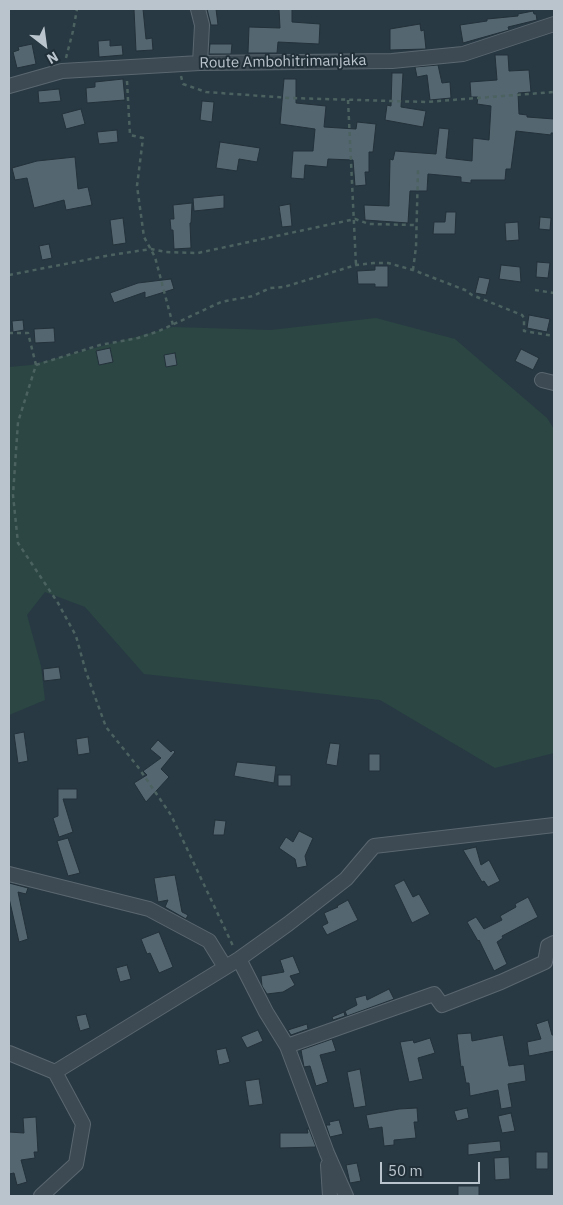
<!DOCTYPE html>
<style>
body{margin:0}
#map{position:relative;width:563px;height:1205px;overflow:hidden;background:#283943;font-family:"IBM Plex Sans",sans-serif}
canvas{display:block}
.frame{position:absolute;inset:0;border:10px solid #bac4cc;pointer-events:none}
.north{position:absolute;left:20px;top:20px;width:50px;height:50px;-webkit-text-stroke:4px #212f38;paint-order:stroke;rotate:150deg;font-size:14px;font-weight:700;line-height:20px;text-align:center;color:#bac4cc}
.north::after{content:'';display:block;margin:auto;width:18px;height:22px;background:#bac4cc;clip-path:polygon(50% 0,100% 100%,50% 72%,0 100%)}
.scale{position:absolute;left:380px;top:1162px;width:100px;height:22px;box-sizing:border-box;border:2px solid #bac4cc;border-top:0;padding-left:6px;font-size:15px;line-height:18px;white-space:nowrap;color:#bac4cc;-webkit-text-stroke:4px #212f38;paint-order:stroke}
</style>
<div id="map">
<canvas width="563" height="1205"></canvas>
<div class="frame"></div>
<div class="north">N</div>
<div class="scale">50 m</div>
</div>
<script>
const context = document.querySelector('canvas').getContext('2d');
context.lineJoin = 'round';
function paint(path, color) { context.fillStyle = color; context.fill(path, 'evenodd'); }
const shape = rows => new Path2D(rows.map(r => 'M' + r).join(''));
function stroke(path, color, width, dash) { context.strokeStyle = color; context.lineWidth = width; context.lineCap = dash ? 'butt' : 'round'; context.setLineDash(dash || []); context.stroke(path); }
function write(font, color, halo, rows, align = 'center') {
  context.font = font + ' "IBM Plex Sans",sans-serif'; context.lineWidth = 4; context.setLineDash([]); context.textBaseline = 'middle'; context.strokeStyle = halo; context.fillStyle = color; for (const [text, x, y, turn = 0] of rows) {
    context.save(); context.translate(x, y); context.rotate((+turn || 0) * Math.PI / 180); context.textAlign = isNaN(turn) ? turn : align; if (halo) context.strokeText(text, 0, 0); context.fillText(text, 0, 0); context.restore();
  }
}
const green = shape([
 [376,318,455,339,547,418,554,429,554,753,495,768,380,700,144,674,85,607,45,592,27,615,41,666,45,700,9,715,9,367,31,365,173,327,271,330]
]);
const building = shape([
 [134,9,143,9,146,39,152,38,153,50,136,51,134,9],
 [207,9,216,9,218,25,211,25,207,9],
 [279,9,292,9,292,22,320,24,319,44,278,42,277,53,248,53,249,27,280,28,279,9],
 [533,11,534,14,536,14,537,20,508,27,509,30,463,43,460,25,487,21,487,19,518,16,518,14,533,11],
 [420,24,421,31,424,30,426,49,390,50,390,29,420,24],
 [110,40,110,46,122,45,123,55,99,57,98,41,110,40],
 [32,44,36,64,17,68,13,52,19,50,18,47,32,44],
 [210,44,232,44,231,54,209,54,210,44],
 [495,55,508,55,509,71,529,70,531,92,518,93,519,114,527,115,527,117,554,119,554,133,551,133,551,135,516,131,511,169,506,169,505,180,471,180,471,183,461,182,461,177,428,174,427,191,410,191,408,223,365,220,364,205,389,206,390,159,393,160,395,151,436,154,439,128,449,129,446,158,472,161,473,138,489,140,491,106,477,104,478,97,471,97,470,82,497,80,495,55],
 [438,65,442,83,450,82,451,98,430,100,427,75,417,77,415,67,438,65],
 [392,73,403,73,401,107,426,111,423,127,385,120,387,105,391,106,392,73],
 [123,79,125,100,87,103,86,88,95,87,95,82,123,79],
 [284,79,296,79,296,103,326,106,324,127,356,129,357,122,376,124,373,152,369,152,369,172,365,172,366,185,355,186,353,160,328,159,327,167,305,165,304,179,291,178,293,151,313,151,315,129,280,124,284,79],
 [59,89,61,101,39,103,38,91,59,89],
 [202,101,214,102,212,122,200,120,202,101],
 [81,109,85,124,66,129,62,114,81,109],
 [117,130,118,142,99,144,97,132,117,130],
 [220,142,260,148,257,162,239,159,237,171,216,168,220,142],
 [75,157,78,189,88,187,92,205,66,210,64,200,34,208,27,178,15,180,12,168,37,161,75,157],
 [224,195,224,208,194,211,193,198,224,195],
 [192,203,191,223,190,223,191,248,174,249,173,230,171,230,170,219,174,219,173,205,192,203],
 [290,204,292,226,282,227,279,206,290,204],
 [446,212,456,212,455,234,433,234,434,222,445,222,446,212],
 [540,217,551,218,550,230,539,229,540,217],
 [123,218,126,243,113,245,110,220,123,218],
 [518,222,519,240,506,241,505,223,518,222],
 [49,244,52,258,42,260,39,246,49,244],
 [537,262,550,263,548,278,536,277,537,262],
 [501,265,520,267,521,282,499,279,501,265],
 [375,266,388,266,388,287,375,287,375,284,358,284,357,271,375,270,375,266],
 [479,277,490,279,486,295,475,293,479,277],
 [171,279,174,289,145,298,145,292,114,303,110,293,138,283,171,279],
 [529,315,550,319,547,332,527,328,529,315],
 [23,320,24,330,13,332,12,321,23,320],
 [54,328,55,342,35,343,34,329,54,328],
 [110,348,113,362,99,365,96,351,110,348],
 [521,349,539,358,533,370,515,361,521,349],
 [175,353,177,365,166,367,164,355,175,353],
 [59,667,61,679,44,681,43,669,59,667],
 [24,732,28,761,18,763,14,734,24,732],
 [88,737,90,753,78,755,76,739,88,737],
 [158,740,171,752,173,750,175,752,161,769,169,777,146,802,134,783,147,775,143,771,161,758,150,749,158,740],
 [330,743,340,744,337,766,326,764,330,743],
 [369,754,380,754,380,771,369,771,369,754],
 [237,762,276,766,274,783,234,776,237,762],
 [278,775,291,775,291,786,278,786,278,775],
 [58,789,77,789,77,799,63,799,73,832,59,837,53,818,58,816,58,789],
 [215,820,226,821,224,835,213,835,215,820],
 [299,831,313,838,305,856,307,866,297,868,295,859,279,848,286,837,293,842,299,831],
 [68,838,80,873,68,876,57,841,68,838],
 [476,847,481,865,489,860,500,881,488,887,484,881,482,882,463,850,476,847],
 [175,875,182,912,188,915,186,919,165,907,168,900,158,902,154,878,175,875],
 [404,880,413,897,419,894,430,914,412,923,394,885,404,880],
 [9,883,28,888,26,894,18,892,28,939,19,942,9,898,9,883],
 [528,897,538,917,502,936,503,938,497,942,507,964,494,971,479,940,478,941,467,922,476,917,484,929,502,920,500,916,516,907,515,904,528,897],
 [348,900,358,920,327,935,322,926,328,923,324,913,338,907,337,906,348,900],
 [159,932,173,967,159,973,150,953,147,954,141,939,159,932],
 [293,956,300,973,290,976,295,985,283,992,267,994,262,986,261,976,284,972,280,960,293,956],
 [127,965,131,979,120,982,116,968,127,965],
 [389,989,394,999,347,1016,345,1011,357,1005,355,998,366,995,367,1000,389,989],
 [344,1012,345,1016,333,1020,332,1017,344,1012],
 [86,1014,90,1028,80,1031,76,1016,86,1014],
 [548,1020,552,1035,554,1035,554,1051,529,1056,527,1042,541,1039,536,1024,548,1020],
 [307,1024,308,1029,291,1035,288,1030,307,1024],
 [258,1030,263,1041,247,1048,241,1037,258,1030],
 [471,1033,472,1041,503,1035,509,1066,524,1064,526,1081,508,1084,512,1107,501,1109,498,1090,470,1096,469,1083,466,1083,463,1066,461,1067,457,1034,471,1033],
 [430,1038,435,1053,418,1058,423,1079,409,1082,400,1042,413,1040,414,1043,430,1038],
 [332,1039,336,1051,320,1055,328,1082,316,1086,310,1066,304,1067,301,1050,332,1039],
 [226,1048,230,1062,219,1065,216,1050,226,1048],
 [360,1069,366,1106,354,1108,347,1072,360,1069],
 [259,1079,263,1104,249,1106,245,1081,259,1079],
 [417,1108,418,1122,414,1122,416,1138,394,1140,394,1145,384,1146,382,1127,369,1129,366,1115,399,1109,417,1108],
 [467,1108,469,1118,457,1121,454,1111,467,1108],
 [511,1113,515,1131,502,1133,498,1116,511,1113],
 [36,1117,38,1152,34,1152,35,1158,21,1160,27,1182,17,1185,14,1173,9,1174,9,1132,24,1133,23,1118,36,1117],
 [339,1120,343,1134,330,1137,326,1125,330,1125,329,1122,339,1120],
 [307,1129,309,1129,316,1147,280,1148,280,1133,308,1133,307,1129],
 [500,1141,501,1151,468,1155,468,1144,500,1141],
 [536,1152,548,1152,548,1169,536,1169,536,1152],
 [509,1157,510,1179,495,1180,494,1158,509,1157],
 [357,1163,361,1181,350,1183,346,1165,357,1163],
 [458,1186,479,1186,479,1196,458,1196,458,1186]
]);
const path = shape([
 [126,9,126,10],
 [66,58,73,31,77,9],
 [181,76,183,84,206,92,290,98,426,102,554,92],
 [127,81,130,135,143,138,137,186,144,237,155,257,173,325],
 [348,100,356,265],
 [413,270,416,247,418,170],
 [9,275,111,255,151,249,166,252,198,253,355,219,369,224,415,225],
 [535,290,554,293],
 [9,333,28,333,36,365,18,422,13,495,18,543,58,603,76,636,86,672,106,727,138,767,171,815,234,948],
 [36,365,100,345,138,338,159,331,221,302,253,296,270,288,284,287,356,265,374,263,388,263,413,270,465,290,472,295,522,315,524,318,524,331,554,336]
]);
const minor = shape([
 [198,9,202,25,200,63],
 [9,86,62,71,200,63,392,61,463,54,554,24],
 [542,380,554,383],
 [9,874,149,909,209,941,225,967],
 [239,959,266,1012,287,1046,327,1153,346,1196],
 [287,1046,434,994,442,1005,501,982,545,962,548,946,554,943],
 [9,1053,55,1072],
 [328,1165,330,1196],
 [41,1196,76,1164,83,1124,55,1072,239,959,288,924,346,879,374,846,554,825]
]);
const streetNames = [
 ["Route Ambohitrimanjaka",283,62,-1]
];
paint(green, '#2b4643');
paint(building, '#546670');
stroke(building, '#23313a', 1);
stroke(minor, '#5b6770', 16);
stroke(path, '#4b6260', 2.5, [4, 4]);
stroke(minor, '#3d4a53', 14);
write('15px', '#bac4cc', '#212f38', streetNames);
</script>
